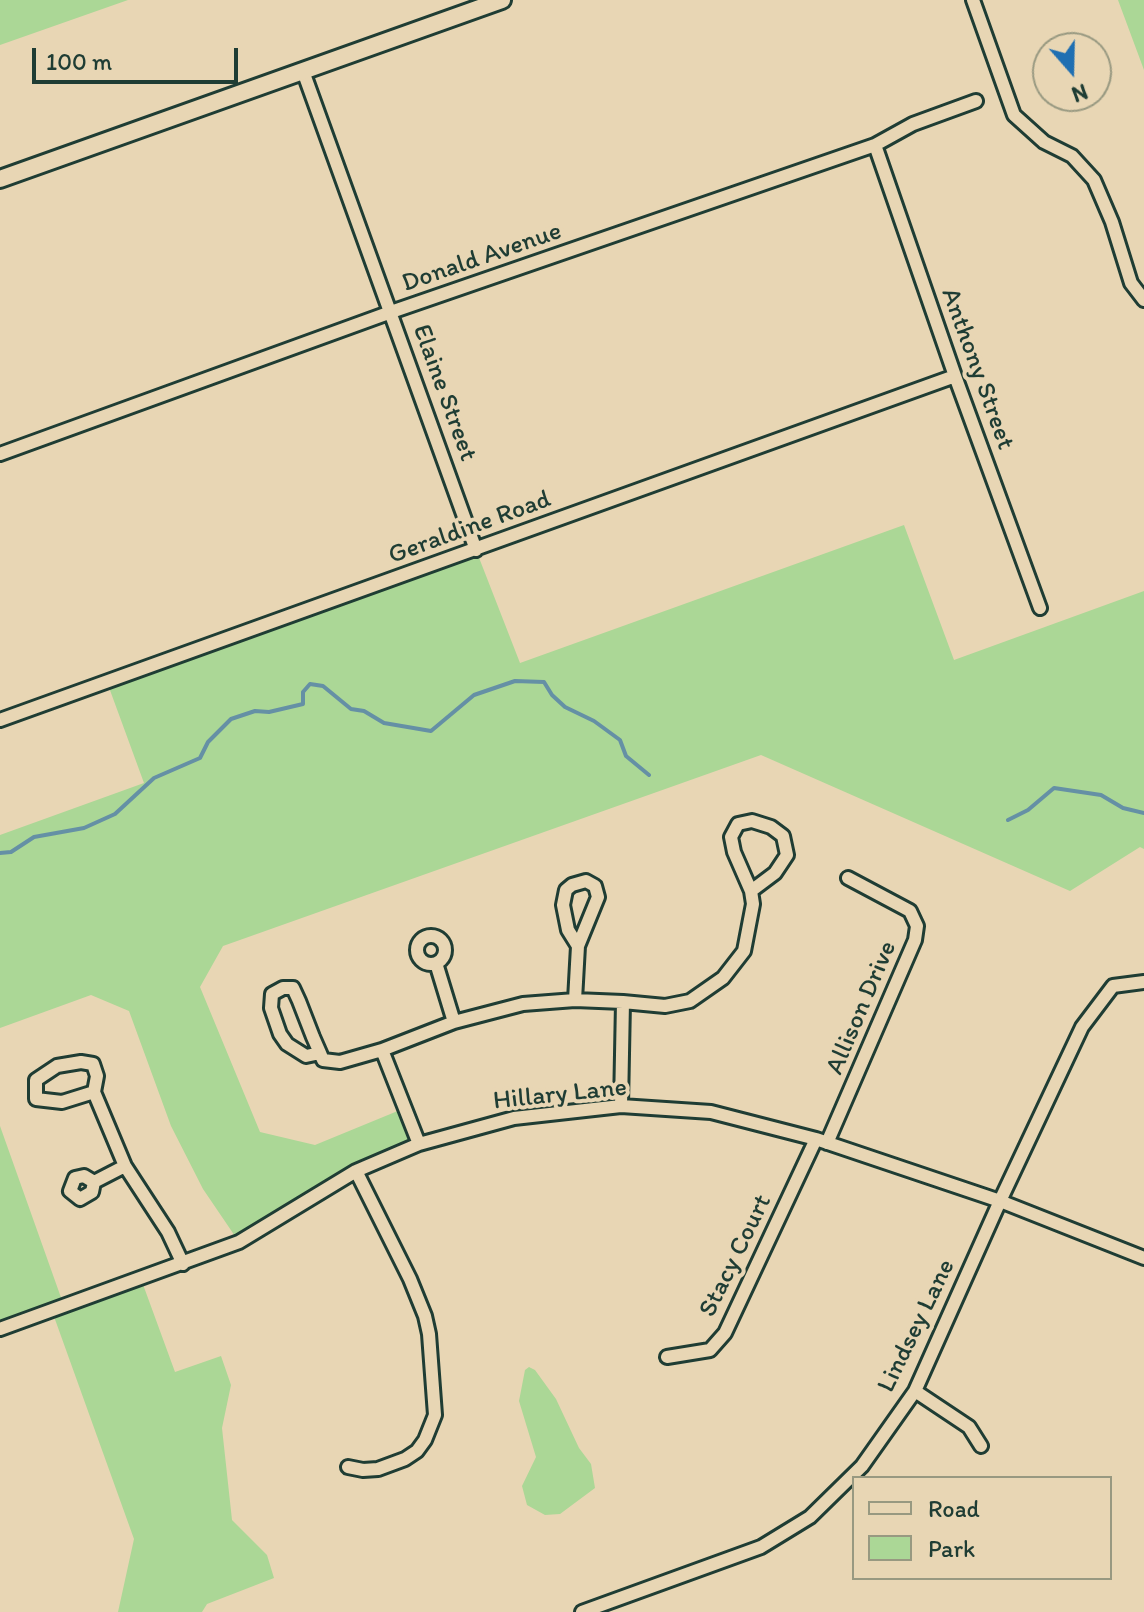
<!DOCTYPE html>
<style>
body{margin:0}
#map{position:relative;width:1144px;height:1612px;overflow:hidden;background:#e8d6b4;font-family:Itim,sans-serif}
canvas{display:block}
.legend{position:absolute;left:852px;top:1476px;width:260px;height:104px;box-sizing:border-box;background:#e8d6b4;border:2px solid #989981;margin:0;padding:10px 14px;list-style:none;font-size:24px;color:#1f3d34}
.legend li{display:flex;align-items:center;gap:16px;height:40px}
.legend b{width:40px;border:2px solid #989981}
.north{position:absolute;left:1032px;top:32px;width:80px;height:80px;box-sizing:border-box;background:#e8d6b4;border:2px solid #989981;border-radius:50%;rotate:160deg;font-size:22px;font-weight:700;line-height:32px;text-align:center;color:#1f3d34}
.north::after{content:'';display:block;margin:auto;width:28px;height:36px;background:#1f6fb2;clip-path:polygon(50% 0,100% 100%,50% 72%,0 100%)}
.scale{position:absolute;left:32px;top:48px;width:206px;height:36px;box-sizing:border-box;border:4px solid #1f3d34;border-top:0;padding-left:10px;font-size:24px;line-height:28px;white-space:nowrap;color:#1f3d34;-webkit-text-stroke:6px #e8d6b4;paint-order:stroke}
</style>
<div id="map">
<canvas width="1144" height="1612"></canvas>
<ul class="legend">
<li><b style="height:10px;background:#e8d6b4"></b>Road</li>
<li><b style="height:22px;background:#abd796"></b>Park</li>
</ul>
<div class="north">N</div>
<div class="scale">100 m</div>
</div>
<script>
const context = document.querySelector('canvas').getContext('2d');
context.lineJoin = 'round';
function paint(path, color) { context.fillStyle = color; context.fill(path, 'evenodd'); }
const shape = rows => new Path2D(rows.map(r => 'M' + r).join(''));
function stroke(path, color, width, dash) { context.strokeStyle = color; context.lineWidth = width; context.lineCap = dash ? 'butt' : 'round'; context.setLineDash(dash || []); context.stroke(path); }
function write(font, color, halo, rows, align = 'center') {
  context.font = font + ' Itim,sans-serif'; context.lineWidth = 8; context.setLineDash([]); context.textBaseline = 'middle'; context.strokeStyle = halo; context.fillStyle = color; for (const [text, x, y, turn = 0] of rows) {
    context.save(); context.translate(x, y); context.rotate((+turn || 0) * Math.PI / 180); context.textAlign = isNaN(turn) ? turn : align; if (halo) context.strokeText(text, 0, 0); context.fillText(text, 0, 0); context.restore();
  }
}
const green = shape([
 [0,0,128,0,0,45],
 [1118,0,1144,0,1144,70],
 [904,525,954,660,1144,591,1144,849,1140,847,1070,891,761,755,223,946,200,987,260,1132,315,1145,405,1108,419,1144,239,1242,203,1189,171,1126,129,1011,91,995,0,1028,0,835,144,783,107,682,476,550,520,663],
 [0,1126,64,1306,141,1279,175,1372,221,1356,231,1385,222,1428,232,1520,267,1555,274,1578,207,1604,202,1612,118,1612,134,1539,52,1311,0,1329],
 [529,1367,535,1370,556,1399,579,1448,591,1464,595,1488,560,1514,545,1515,527,1505,522,1486,536,1457,519,1401,525,1370]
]);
const stream = shape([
 [1008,820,1028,810,1054,788,1101,795,1123,808,1144,813],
 [0,853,11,852,34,837,84,828,115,814,154,778,200,758,208,742,231,719,255,711,269,712,303,704,303,692,310,684,323,686,351,709,364,711,384,723,431,731,474,695,515,681,544,682,552,695,565,707,594,721,620,740,626,756,649,775]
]);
const street = shape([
 [973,0,1014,115,1044,142,1072,156,1094,180,1112,222,1131,283,1144,300],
 [303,71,476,550],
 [875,145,955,376,1040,608],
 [0,454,391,312,875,145,913,124,976,101],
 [0,720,955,376],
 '417 950a14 14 0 1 1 28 0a14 14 0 1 1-28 0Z',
 [575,1000,578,946,598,897,595,886,586,881,572,885,566,890,563,905,568,930,578,946],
 [454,1022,523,1004,575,1000,623,1002],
 [320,1053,306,1056,287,1044,280,1034,271,1008,272,994,283,988,293,988,299,1001,313,1037,320,1053,323,1060,340,1062,382,1050],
 [94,1092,62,1102,36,1099,36,1080,57,1066,81,1062,93,1064,97,1076,94,1092,125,1166,168,1232,183,1264],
 [621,1106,623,1002,665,1006,690,1001,723,978,744,951,753,904,751,891,734,852,731,837,738,824,752,821,771,827,783,836,787,855,775,873,751,891],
 [827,1143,915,940,917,926,910,911,848,878],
 [419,1144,382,1050,454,1022,436,963],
 [94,1182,92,1192,80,1199,70,1191,75,1178,84,1176,94,1182,125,1166],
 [0,1329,239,1242,356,1171,419,1144,514,1118,621,1106,711,1112,816,1139,1000,1201,1144,1258],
 [667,1357,710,1350,725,1333,816,1139],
 [915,1391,969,1427,981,1446],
 [348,1467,363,1470,378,1469,405,1459,417,1451,425,1440,435,1415,429,1334,425,1316,410,1279,356,1171],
 [582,1612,761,1547,810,1517,862,1466,915,1391,1000,1201,1082,1027,1113,986,1144,982]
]);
const secondary = shape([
 [0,179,502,0]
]);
const streetNames = [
 ["Donald Avenue",482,258,-19],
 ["Anthony Street",977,369,70],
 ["Elaine Street",444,393,70],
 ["Geraldine Road",470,528,-20],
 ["Allison Drive",862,1008,-67],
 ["Hillary Lane",560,1095,-6],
 ["Stacy Court",736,1256,-64],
 ["Lindsey Lane",917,1326,-64]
];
paint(green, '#abd796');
stroke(stream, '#6590a5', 4);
stroke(street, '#1f3d34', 18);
stroke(secondary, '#1f3d34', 22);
stroke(street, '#e8d6b4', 12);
stroke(secondary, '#e8d6b4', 16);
write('26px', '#1f3d34', '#e8d6b4', streetNames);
</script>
